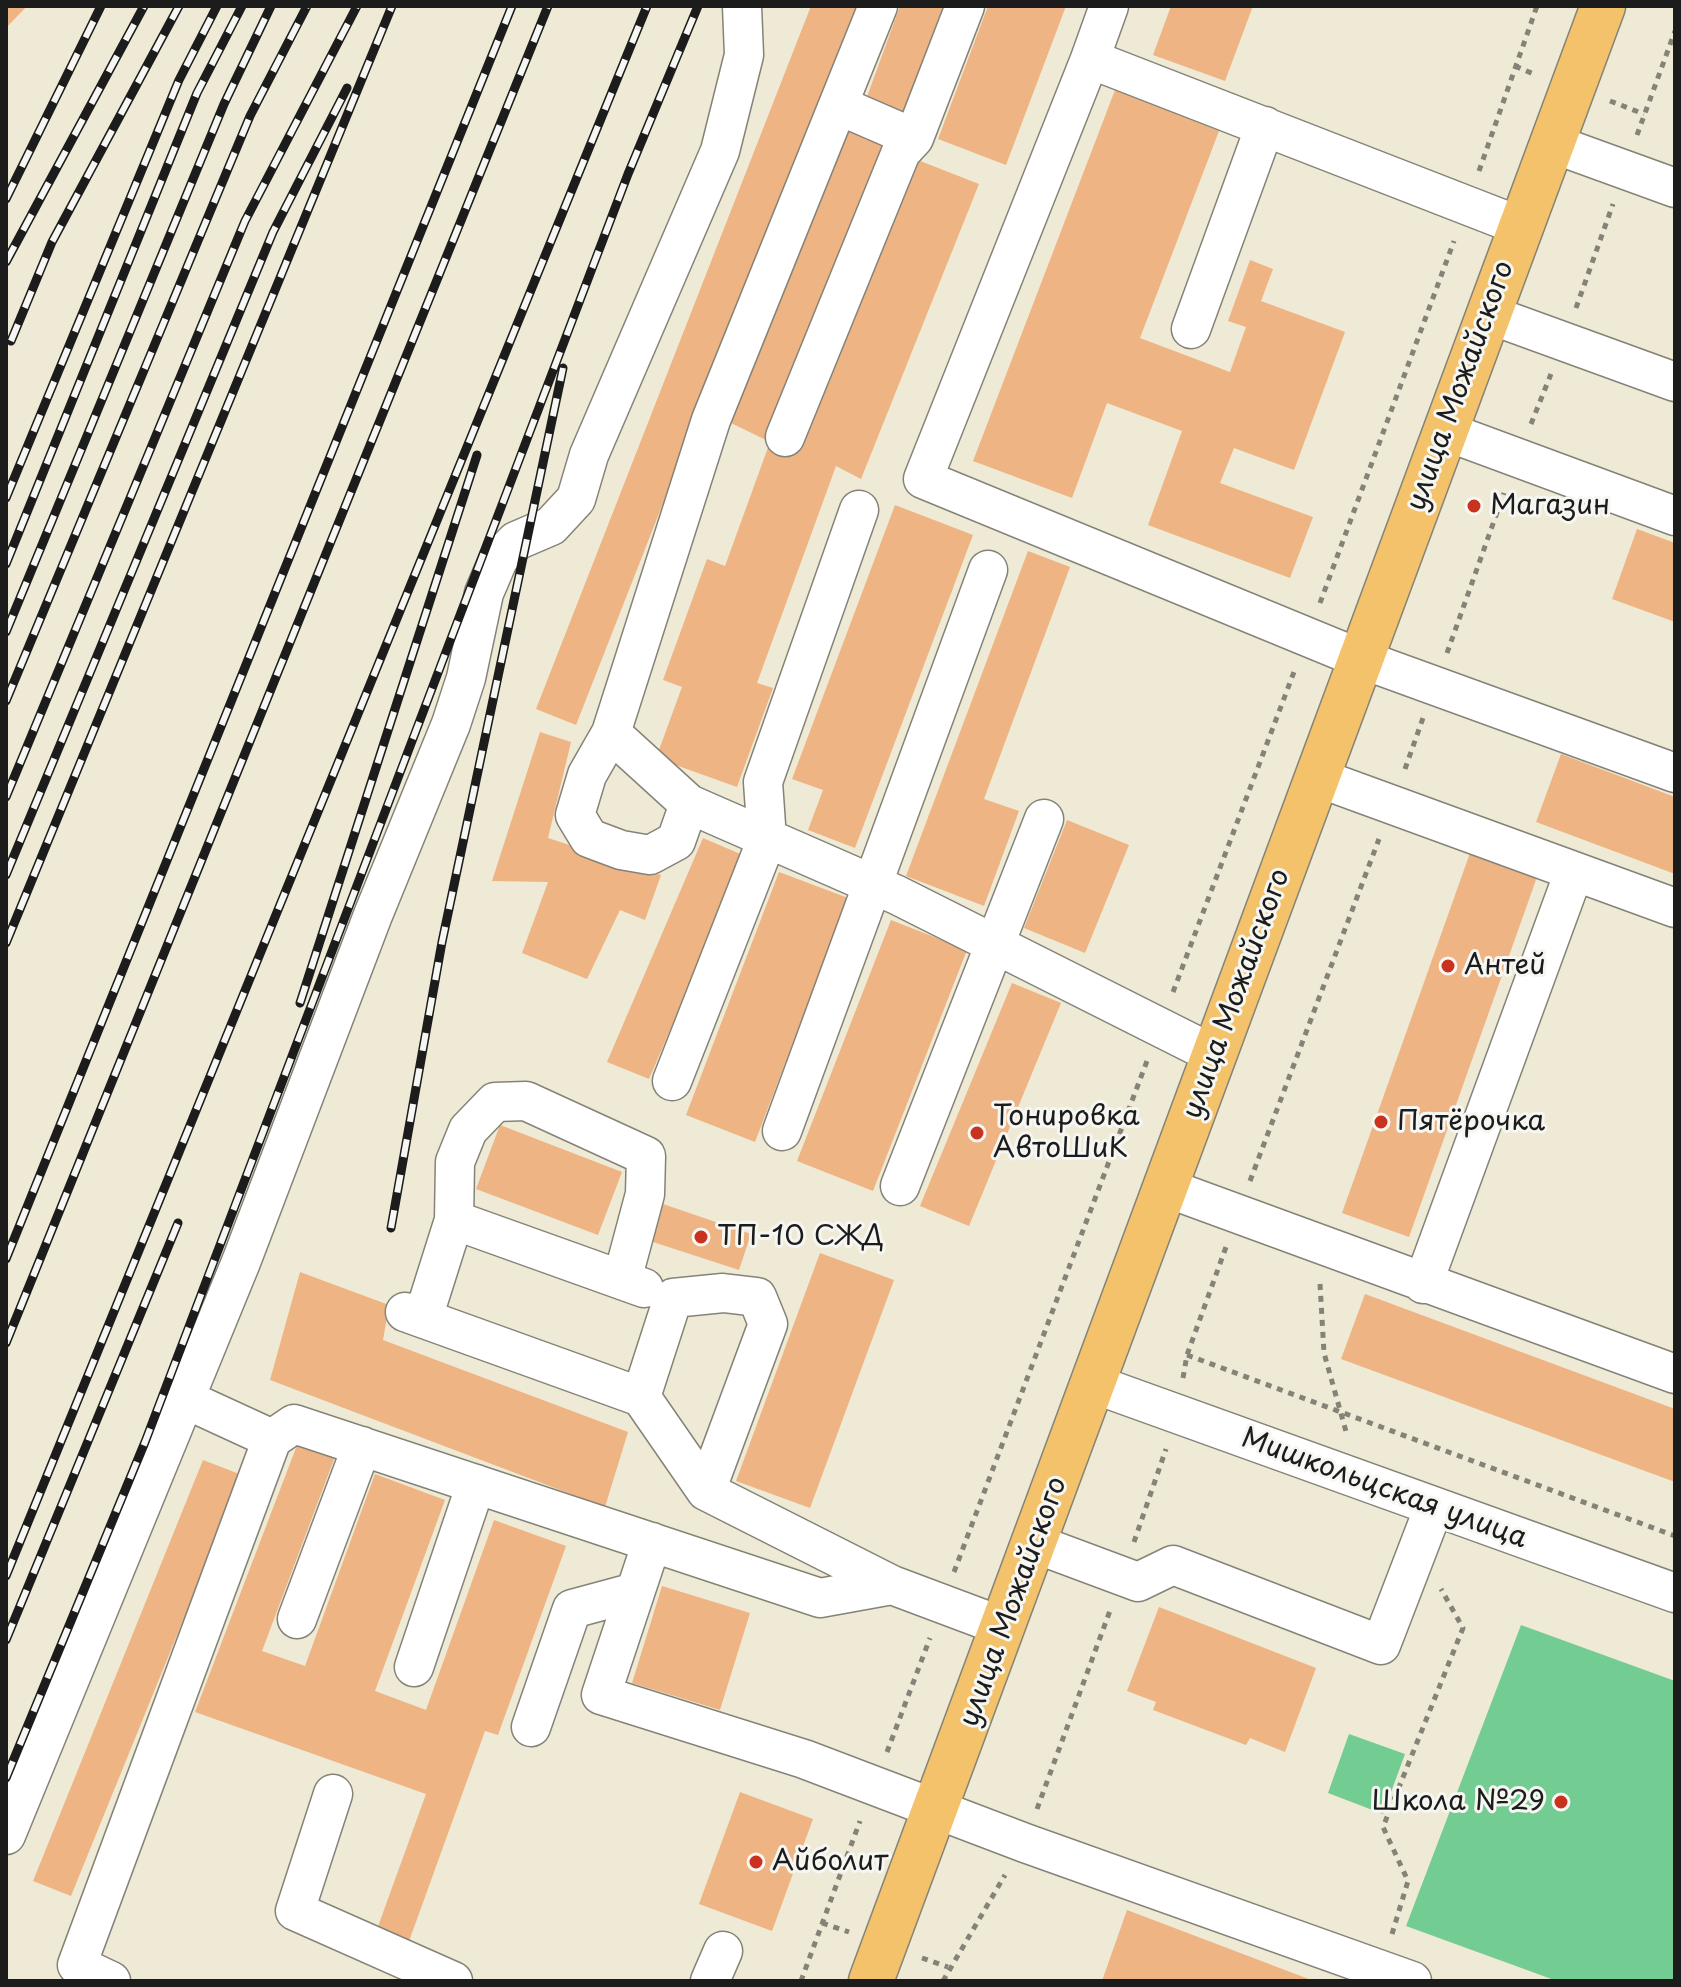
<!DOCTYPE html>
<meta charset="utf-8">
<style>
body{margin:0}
#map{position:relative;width:1681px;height:1987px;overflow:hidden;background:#eeead5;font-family:"Playpen Sans",sans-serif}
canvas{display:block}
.frame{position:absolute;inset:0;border:8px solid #1c1c1c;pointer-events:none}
</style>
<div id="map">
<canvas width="1681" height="1987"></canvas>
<div class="frame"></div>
</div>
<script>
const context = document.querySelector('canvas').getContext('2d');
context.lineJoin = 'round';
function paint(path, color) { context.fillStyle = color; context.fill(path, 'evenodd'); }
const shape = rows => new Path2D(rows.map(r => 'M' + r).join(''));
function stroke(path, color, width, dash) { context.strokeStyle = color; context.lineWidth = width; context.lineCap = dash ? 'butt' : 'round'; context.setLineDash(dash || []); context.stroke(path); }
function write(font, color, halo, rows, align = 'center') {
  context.font = font + ' "Playpen Sans",sans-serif'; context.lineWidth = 6; context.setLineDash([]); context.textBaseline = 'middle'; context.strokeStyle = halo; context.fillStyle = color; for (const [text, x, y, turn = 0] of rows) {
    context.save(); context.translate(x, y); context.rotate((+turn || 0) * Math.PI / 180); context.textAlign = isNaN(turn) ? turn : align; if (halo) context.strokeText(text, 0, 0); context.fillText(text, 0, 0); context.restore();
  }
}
const green = shape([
 [1521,1625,1675,1681,1675,1981,1557,1981,1406,1926],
 [1349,1734,1405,1754,1383,1814,1328,1793]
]);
const building = shape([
 [6,6,27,6,6,28],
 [811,6,858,6,576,725,536,709],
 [900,6,945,6,903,120,864,105],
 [988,6,1066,6,1006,165,938,139],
 [1171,6,1253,6,1225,81,1153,55],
 [1115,90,1219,131,1140,338,1230,372,1246,327,1228,321,1250,260,1273,269,1261,301,1345,332,1294,470,1234,448,1220,483,1313,517,1290,578,1148,525,1182,431,1107,403,1072,498,973,461],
 [852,121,891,136,770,442,731,423],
 [910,157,979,184,861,479,836,466,757,683,773,688,737,787,656,758,682,687,663,680,707,559,725,566,770,442],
 [895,505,973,535,855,848,808,830,823,790,792,779],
 [1637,529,1675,543,1675,622,1612,599],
 [1028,551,1070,567,984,799,1019,811,984,906,906,876],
 [540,732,571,742,548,838,661,875,645,920,620,910,587,979,522,953,548,882,492,881],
 [1561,754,1675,797,1675,874,1536,822],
 [1067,820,1129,845,1085,953,1024,928],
 [703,838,745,856,649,1079,607,1062],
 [1470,853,1537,877,1409,1237,1342,1213],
 [779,872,848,898,755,1142,686,1115],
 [891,920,967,950,873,1191,797,1161],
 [1012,983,1061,1003,969,1226,920,1206],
 [500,1125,622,1172,598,1235,476,1189],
 [663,1204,751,1234,739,1270,650,1241],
 [820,1253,894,1280,810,1508,736,1481],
 [300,1272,389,1305,383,1340,628,1432,605,1507,270,1380],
 [1365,1294,1675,1409,1675,1482,1341,1359],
 [299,1440,336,1454,262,1651,305,1666,375,1474,445,1500,375,1691,426,1710,494,1520,566,1546,498,1735,485,1731,408,1944,376,1932,426,1794,195,1712],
 [203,1460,242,1475,71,1896,33,1881],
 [662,1586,750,1613,720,1710,632,1683],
 [1159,1607,1316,1668,1285,1752,1250,1738,1246,1745,1153,1710,1156,1702,1127,1691],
 [740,1792,813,1819,772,1931,699,1904],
 [1127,1910,1314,1981,1102,1981]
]);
const path = shape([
 [1515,66,1536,75],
 [1610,101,1644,114],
 [1637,135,1675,31],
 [1479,171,1537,6],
 [1576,308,1613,204],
 [1531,424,1551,374],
 [1320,603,1454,241],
 [1447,653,1504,493],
 [1405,769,1423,718],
 [1173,992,1294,672],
 [1250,1181,1379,839],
 [1320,1284,1324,1353,1347,1435],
 [1187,1355,1675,1536],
 [1183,1378,1187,1355,1226,1247],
 [1134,1542,1166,1449],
 [954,1572,1147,1061],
 [887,1752,930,1638],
 [1037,1809,1111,1608],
 [822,1923,849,1932],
 [1392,1934,1408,1881,1383,1827,1463,1628,1441,1589],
 [922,1958,948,1967],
 [801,1981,860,1821],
 [943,1981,1005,1875]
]);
const minor = shape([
 [878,6,711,420,611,733,689,804,897,895,1215,1055],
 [1090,59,1109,6],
 [838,105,914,138],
 [1551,143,1675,188],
 [1520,226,1090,59,923,479,1361,659,1675,773],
 [1488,314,1675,382],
 [1191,329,1265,126],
 [1445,431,1675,516],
 [785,437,901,152,914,138,965,6],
 [611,733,587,775,575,815,589,838,621,850,650,855,676,841,689,804],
 [1316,777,1675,908],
 [672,1081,767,839,763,782,859,510],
 [782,1131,988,570],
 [900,1186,1044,819],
 [1167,1188,1675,1374],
 [454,1220,455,1162,468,1130,495,1102,526,1101,646,1156,645,1194,622,1280],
 [1423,1284,1574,872],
 [405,1312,641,1397,706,1491,892,1585],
 [423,1318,454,1220,644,1288],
 [1094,1384,1675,1593],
 [641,1397,673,1298,723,1293,757,1297,768,1324,706,1491],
 [185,1399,272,1439],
 [652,1542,601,1695,804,1759,1025,1843,1412,1981],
 [1036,1544,1138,1582,1173,1565,1381,1645,1434,1507],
 [297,1619,362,1446],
 [414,1667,476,1484],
 [531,1727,572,1609,635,1592],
 [333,1794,295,1911,453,1981],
 [6,1835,241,1262,373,915,451,724,466,678,484,593,499,558,516,541,551,526,576,499,589,455,720,151,744,55,742,6],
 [111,1981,77,1965,272,1439,294,1424,820,1598,892,1585,1004,1627],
 [710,1981,723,1951]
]);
const major = shape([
 [871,1981,1603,6]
]);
const rail = shape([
 [6,199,101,6],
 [6,262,144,6],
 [11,341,52,242,179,6],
 [6,498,179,80,217,6],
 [6,564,197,93,242,6],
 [6,632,224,104,271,6],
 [6,701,250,116,307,6],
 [6,797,245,221,357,6],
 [6,875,273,232,347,88],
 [6,943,392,6],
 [300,1003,477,455],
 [391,1228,442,942,563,368],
 [6,1259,512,6],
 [6,1343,548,6],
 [6,1576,647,6],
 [6,1640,178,1223],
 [6,1778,145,1442,628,174,698,6]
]);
const markers = [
 [1474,506,8,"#c8321e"],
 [1448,966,8,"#c8321e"],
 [1381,1122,8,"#c8321e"],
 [977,1133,8,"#c8321e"],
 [701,1237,8,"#c8321e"],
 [1561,1802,8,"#c8321e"],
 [756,1862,8,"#c8321e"]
];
const streetNames = [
 ["улица Можайского",1461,386,-70],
 ["улица Можайского",1237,994,-70],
 ["Мишкольцская улица",1384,1489,20],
 ["улица Можайского",1014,1602,-70]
];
const poiNames = [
 ["Магазин",1490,506],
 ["Антей",1464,966],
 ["Тонировка",993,1117],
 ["АвтоШиК",993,1149],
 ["Пятёрочка",1397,1122],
 ["ТП-10 СЖД",717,1237],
 ["Школа №29",1545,1802,"right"],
 ["Айболит",772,1862]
];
paint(green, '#73cc92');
paint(building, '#eeb483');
stroke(minor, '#858378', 41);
stroke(major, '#858378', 47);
stroke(path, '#858378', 5, [6, 6]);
stroke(minor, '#fff', 38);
stroke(major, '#f3c26a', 44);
stroke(rail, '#1c1c1c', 9);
stroke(rail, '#f6f6f2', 6, [18]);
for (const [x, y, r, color] of markers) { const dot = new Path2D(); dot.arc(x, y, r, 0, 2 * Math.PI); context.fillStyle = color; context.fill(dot); stroke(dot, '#f6f6f2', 3); }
write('28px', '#1c1c1c', '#f6f6f2', streetNames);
write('28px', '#1c1c1c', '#f6f6f2', poiNames, 'left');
</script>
